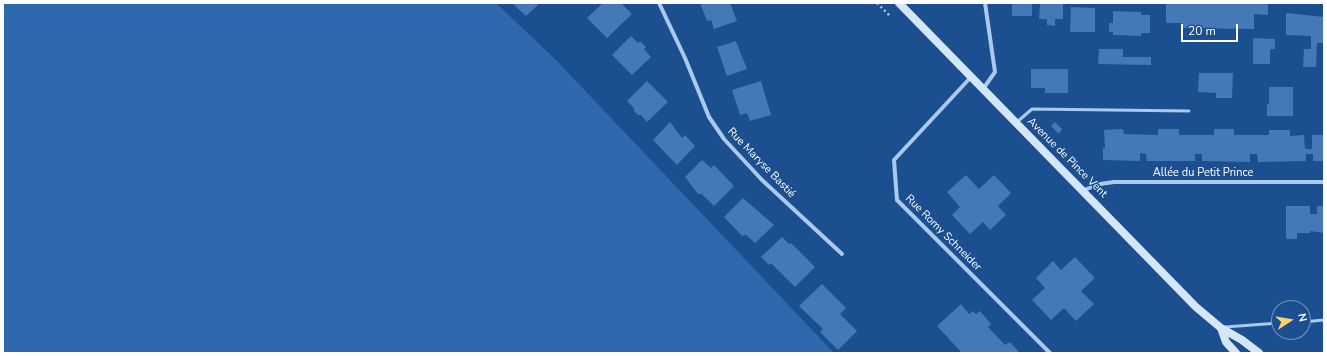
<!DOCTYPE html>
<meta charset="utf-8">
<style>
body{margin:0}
#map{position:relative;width:1327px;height:356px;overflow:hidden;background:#1b4f8f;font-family:"Nunito Sans",sans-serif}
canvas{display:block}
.frame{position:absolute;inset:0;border:4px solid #fff;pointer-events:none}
.north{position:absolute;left:1271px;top:300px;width:40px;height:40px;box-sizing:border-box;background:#1b4f8f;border:1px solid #7695bc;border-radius:50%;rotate:78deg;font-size:11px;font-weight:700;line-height:16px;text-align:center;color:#fff}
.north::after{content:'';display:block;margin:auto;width:14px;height:18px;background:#ffd166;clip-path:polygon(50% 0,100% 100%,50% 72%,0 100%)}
.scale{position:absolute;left:1181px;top:24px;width:57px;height:18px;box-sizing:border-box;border:2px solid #fff;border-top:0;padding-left:5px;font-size:12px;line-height:14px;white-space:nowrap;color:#fff;-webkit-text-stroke:3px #1b4f8f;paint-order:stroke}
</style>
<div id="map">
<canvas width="1327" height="356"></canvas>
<div class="frame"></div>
<div class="north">N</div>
<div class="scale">20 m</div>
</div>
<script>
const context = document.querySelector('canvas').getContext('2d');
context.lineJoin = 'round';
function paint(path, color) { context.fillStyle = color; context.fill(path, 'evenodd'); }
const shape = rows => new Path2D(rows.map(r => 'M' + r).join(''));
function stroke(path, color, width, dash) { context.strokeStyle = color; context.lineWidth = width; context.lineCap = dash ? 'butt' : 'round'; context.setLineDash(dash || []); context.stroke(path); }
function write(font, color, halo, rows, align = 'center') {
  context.font = font + ' "Nunito Sans",sans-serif'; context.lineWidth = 3; context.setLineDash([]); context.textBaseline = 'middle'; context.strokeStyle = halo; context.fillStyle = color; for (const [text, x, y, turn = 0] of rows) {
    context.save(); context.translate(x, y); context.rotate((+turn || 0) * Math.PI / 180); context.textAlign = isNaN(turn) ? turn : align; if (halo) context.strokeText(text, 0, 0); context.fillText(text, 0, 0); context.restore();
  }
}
const green = shape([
 [3,3,496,3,556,60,834,353,3,353]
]);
const building = shape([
 [512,3,540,3,526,16],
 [603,3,621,3,632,14,607,38,587,18],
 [700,3,730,3,737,21,714,29,711,20,707,21],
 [1012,3,1032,3,1032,16,1012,16],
 [1040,3,1063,3,1063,19,1055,19,1055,26,1047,25,1047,19,1039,19],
 [1166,3,1268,3,1268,15,1254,14,1254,29,1181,28,1181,23,1166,23],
 [1071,7,1095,8,1095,32,1070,32],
 [1113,11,1141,12,1141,15,1150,15,1150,33,1141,33,1141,36,1113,35,1113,32,1109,32,1109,23,1113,23],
 [1286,13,1324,17,1324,43,1317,43,1316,67,1303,67,1304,49,1311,49,1311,36,1286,35],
 [631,36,638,43,640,41,646,47,644,49,651,57,632,75,612,55],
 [1253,38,1275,39,1275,49,1270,49,1270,64,1253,64],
 [736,41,747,69,727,76,717,47],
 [1099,49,1123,49,1123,57,1151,57,1151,65,1098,64],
 [1031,69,1068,69,1068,93,1045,93,1045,88,1031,88],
 [1199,73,1233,73,1232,98,1216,98,1216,93,1198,92],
 [647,81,668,102,647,122,641,115,638,115,634,111,634,108,627,101],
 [761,81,771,115,750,121,747,113,740,115,732,90],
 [1269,87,1293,87,1293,116,1267,116,1267,104,1269,104],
 [670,122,682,138,685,135,695,146,677,165,653,140],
 [1055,122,1062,129,1059,134,1051,126],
 [1123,129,1124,134,1158,135,1158,129,1179,129,1179,135,1214,135,1214,129,1234,129,1234,135,1269,135,1269,130,1290,130,1290,136,1304,135,1305,149,1312,149,1312,135,1324,135,1324,161,1313,161,1313,154,1306,154,1306,161,1258,162,1257,154,1250,154,1250,162,1202,161,1202,154,1195,154,1195,161,1147,161,1146,154,1140,153,1140,161,1103,160,1103,148,1105,148,1104,130],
 [702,160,711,168,714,165,734,186,714,206,702,194,698,194,685,177],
 [966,175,979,189,994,175,1011,193,998,206,1006,215,990,230,983,222,970,234,952,215,960,207,947,192],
 [743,198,774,225,755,243,746,235,742,236,724,217],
 [1286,206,1310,206,1310,214,1317,214,1317,206,1324,206,1324,233,1310,231,1310,233,1297,233,1297,239,1286,239],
 [782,237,789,244,791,243,815,267,795,287,771,263,769,265,761,257],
 [1075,257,1095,278,1081,291,1094,304,1076,321,1064,308,1051,320,1032,300,1045,288,1036,278,1053,261,1061,270],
 [822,284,846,308,840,314,857,331,838,350,820,332,823,329,799,306],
 [961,304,969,314,973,311,976,314,980,311,991,324,988,327,1005,345,1010,342,1020,353,962,353,937,326]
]);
const path = shape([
 [877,3,890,16]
]);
const lane = shape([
 [1017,122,1032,109,1189,111],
 [1303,322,1324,320],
 [1225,327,1279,323]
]);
const street = shape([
 [659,3,685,58,709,117,724,139,762,180,842,254],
 [971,77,894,160,897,200,1050,353],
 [983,89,995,72,985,3],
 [1084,190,1100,184,1114,182,1324,182]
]);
const secondary = shape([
 [899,3,1196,307,1221,328,1242,340,1259,353],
 [1221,328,1226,342,1236,353]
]);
const streetNames = [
 ["Avenue de Pince Vent",1067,158,45],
 ["Rue Maryse Bastié",761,163,46],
 ["Allée du Petit Prince",1203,173],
 ["Rue Romy Schneider",943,233,45]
];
paint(green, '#2e69ad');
paint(building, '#4478b7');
stroke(path, '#a9c9ee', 2.5, [2, 3]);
stroke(lane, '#a9c9ee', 3);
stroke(street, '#a9c9ee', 4);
stroke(secondary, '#d6e6fa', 8);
write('11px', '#fff', '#1b4f8f', streetNames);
</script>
